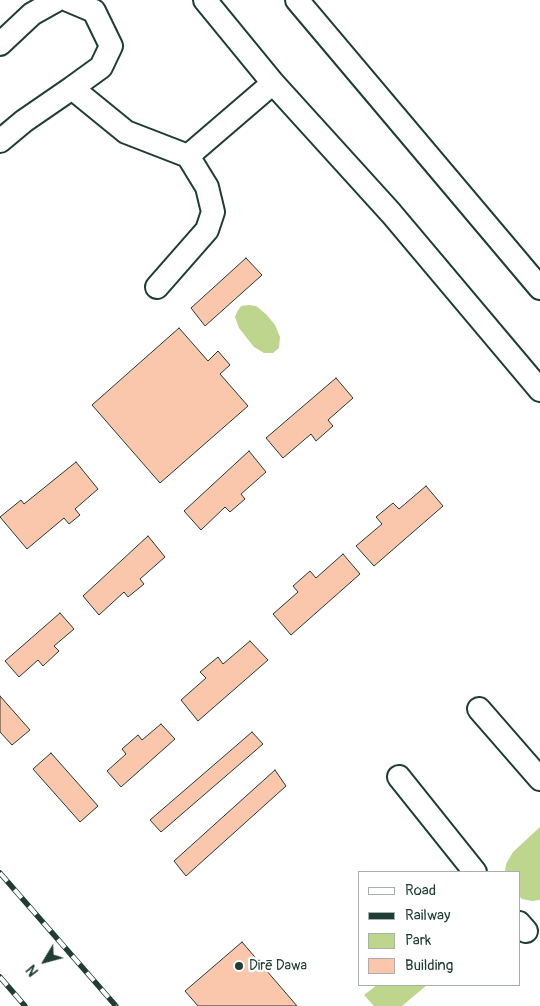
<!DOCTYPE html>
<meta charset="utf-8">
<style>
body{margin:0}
#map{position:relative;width:540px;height:1006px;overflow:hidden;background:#fff;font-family:Pangolin,sans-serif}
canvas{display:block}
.legend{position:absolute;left:358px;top:871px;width:162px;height:115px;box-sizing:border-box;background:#fff;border:1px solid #a5b1ae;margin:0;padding:6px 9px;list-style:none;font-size:15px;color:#1f3d34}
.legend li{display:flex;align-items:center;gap:10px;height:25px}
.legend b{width:25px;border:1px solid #a5b1ae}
.north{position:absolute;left:20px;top:936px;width:50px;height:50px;-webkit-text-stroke:4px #fff;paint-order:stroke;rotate:233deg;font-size:14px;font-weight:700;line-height:20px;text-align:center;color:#1f3d34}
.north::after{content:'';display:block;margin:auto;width:18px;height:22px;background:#1f3d34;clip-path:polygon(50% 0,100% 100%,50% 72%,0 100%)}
</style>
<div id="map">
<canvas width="540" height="1006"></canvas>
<ul class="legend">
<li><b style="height:6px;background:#fff"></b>Road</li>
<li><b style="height:6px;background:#1f3d34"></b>Railway</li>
<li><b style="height:14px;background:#bdd58c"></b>Park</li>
<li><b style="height:14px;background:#fac6ac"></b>Building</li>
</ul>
<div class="north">N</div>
</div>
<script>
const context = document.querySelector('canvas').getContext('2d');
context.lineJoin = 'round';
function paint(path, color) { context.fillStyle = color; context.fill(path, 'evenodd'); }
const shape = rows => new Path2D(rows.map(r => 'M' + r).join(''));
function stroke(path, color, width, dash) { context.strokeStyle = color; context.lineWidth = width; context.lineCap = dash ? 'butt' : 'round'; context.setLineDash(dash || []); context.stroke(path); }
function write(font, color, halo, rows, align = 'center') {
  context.font = font + ' Pangolin,sans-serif'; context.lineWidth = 4.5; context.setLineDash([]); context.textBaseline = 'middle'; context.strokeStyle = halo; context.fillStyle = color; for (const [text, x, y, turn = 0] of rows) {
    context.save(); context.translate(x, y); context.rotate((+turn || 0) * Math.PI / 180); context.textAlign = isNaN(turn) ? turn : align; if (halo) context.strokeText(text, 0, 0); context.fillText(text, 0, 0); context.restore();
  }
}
const green = shape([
 [249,305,256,306,266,314,275,325,280,337,279,348,273,353,264,353,254,347,239,328,235,317,237,312,241,306],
 [540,827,540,900,532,901,522,899,519,896,519,872,505,872,506,864,513,852],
 [377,985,427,985,402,1006,374,1006,364,995]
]);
const building = shape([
 [246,258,262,275,205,326,191,308,246,258],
 [179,328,208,361,218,351,230,365,220,374,248,406,160,483,92,405,179,328],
 [336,378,353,398,328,420,333,426,316,441,311,434,283,458,266,438,336,378],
 [249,451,266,472,241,494,245,499,230,512,225,507,201,530,184,511,249,451],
 [76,462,98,489,75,509,80,515,69,524,64,518,27,549,0,517,21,500,24,504,76,462],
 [426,486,443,506,374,566,356,546,382,524,376,517,393,503,399,509,426,486],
 [148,536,165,557,140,579,144,584,128,597,124,592,99,615,83,596,148,536],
 [343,554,360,574,291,635,273,614,298,592,293,586,310,571,316,578,343,554],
 [60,613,74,629,54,646,59,651,43,666,38,660,19,677,5,661,60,613],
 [250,641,268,660,198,721,181,700,206,678,200,672,218,657,223,664,250,641],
 [0,696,30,730,12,745,0,732,0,696],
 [161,724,175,739,121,787,107,771,126,754,122,749,138,735,142,740,161,724],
 [252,732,263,744,161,832,150,820,252,732],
 [51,753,98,806,80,822,33,769,51,753],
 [275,770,286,786,186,876,174,861,275,770],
 [242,942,297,1006,198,1006,185,991,242,942]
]);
const minor = shape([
 [68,0,94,11,111,46,101,67,72,88],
 [205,0,273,83,391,213,540,390],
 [297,0,540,288],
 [0,44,32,14,57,0],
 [0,141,24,121,72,88,126,132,188,156],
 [157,287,207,230,213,212,207,187,188,156,273,83],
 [479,709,540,779],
 [399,777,475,872],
 [519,923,526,931]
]);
const rail = shape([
 [0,873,116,1006],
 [0,977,25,1006]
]);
const markers = [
 [239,966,5,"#1f3d34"]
];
const poiNames = [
 ["Dirē Dawa",249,966]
];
paint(green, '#bdd58c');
paint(building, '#fac6ac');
stroke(building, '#1f3d34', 1);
stroke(minor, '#1f3d34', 26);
stroke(minor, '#fff', 22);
stroke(rail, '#1f3d34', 5.5);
stroke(rail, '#fff', 4, [11]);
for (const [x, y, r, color] of markers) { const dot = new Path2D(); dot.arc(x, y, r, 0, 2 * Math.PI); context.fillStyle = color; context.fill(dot); stroke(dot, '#fff', 2); }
write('14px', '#1f3d34', '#fff', poiNames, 'left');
</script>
